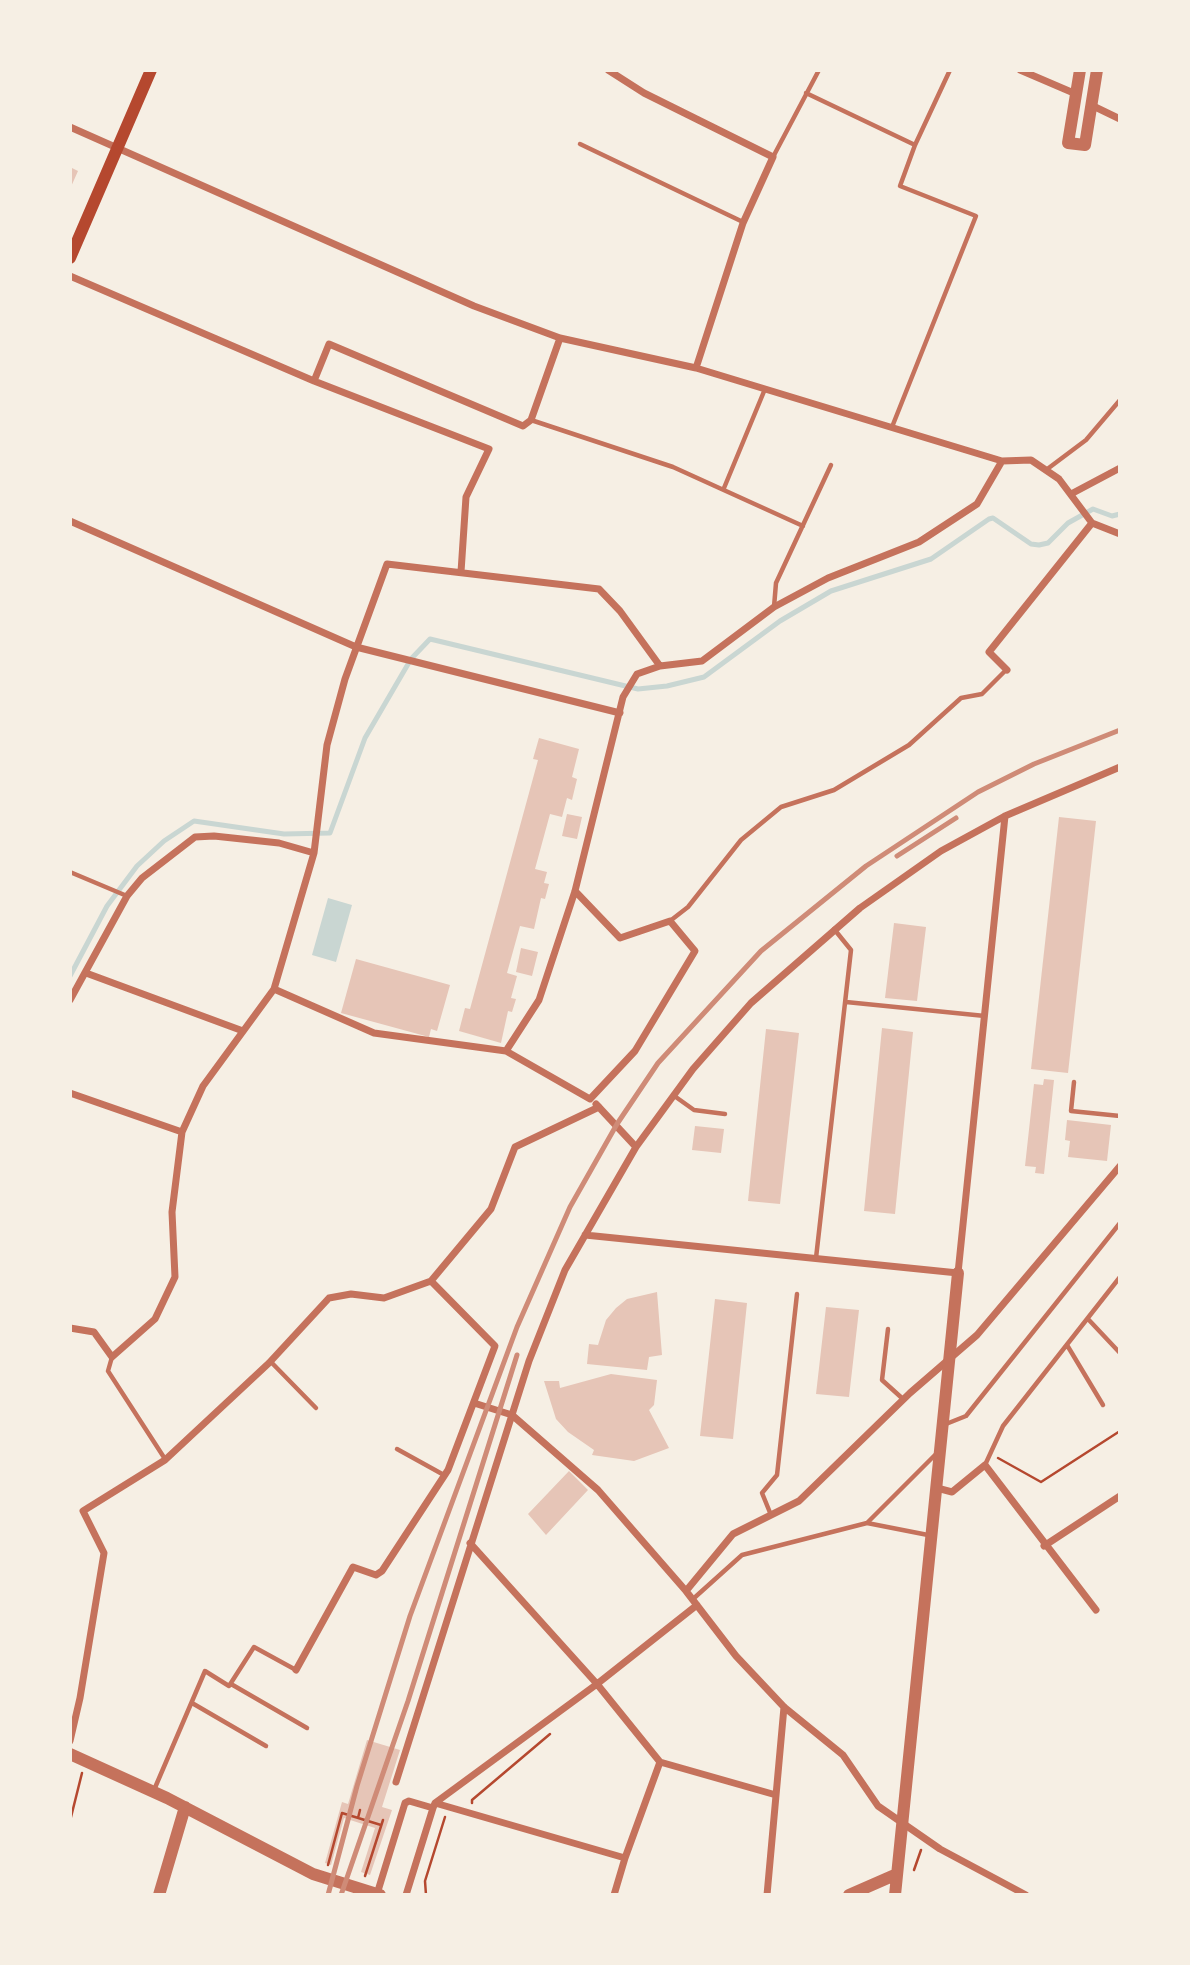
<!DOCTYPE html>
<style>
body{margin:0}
#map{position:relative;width:1190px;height:1965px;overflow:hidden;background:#f6efe4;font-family:"PT Sans",sans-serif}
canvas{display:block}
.frame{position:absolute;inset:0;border:72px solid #f6efe4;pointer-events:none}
</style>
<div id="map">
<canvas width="1190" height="1965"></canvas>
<div class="frame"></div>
</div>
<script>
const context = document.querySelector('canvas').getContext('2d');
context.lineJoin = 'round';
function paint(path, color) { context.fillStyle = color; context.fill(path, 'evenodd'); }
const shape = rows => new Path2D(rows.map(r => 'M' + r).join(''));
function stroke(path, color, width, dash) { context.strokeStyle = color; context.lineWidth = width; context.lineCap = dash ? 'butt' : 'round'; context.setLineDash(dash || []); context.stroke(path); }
const water = shape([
 [328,898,352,905,336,962,312,955]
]);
const stream = shape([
 [70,976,107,906,137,866,164,841,194,821,284,834,330,833,365,738,411,659,430,639,638,689,667,686,704,677,780,621,831,591,931,559,989,519,993,518,1031,544,1039,545,1048,543,1068,523,1093,509,1112,516,1120,514]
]);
const building = shape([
 [70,167,78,171,70,189],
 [539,738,579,749,572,777,577,779,572,800,567,798,562,817,550,814,535,869,547,872,544,883,549,884,545,899,541,898,534,929,520,926,507,973,517,976,511,998,516,999,512,1012,508,1011,501,1043,459,1031,465,1008,470,1009,538,760,533,759],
 [567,814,582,817,577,839,562,836],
 [1059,817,1096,821,1068,1073,1031,1069],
 [894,923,926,927,917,1001,885,998],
 [521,948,538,952,532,976,516,972],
 [356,959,450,985,437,1031,431,1029,429,1037,341,1013],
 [882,1028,913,1032,895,1214,864,1211],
 [766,1029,799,1033,780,1204,748,1201],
 [1044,1079,1054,1080,1044,1174,1035,1173,1036,1167,1025,1166,1034,1084,1043,1085],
 [1067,1120,1111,1125,1107,1161,1068,1157,1070,1141,1065,1140],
 [695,1126,724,1129,721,1153,692,1150],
 [657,1292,662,1355,649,1357,647,1370,587,1364,589,1344,598,1345,606,1320,616,1308,627,1299],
 [715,1299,747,1303,733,1439,700,1436],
 [826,1307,859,1310,849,1397,816,1394],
 [611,1374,657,1380,654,1405,649,1410,669,1448,634,1461,592,1455,594,1450,568,1432,556,1419,544,1381,559,1381,560,1388],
 [569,1471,588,1490,546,1535,528,1514],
 [367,1740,400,1750,382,1807,392,1810,370,1875,361,1872,375,1828,344,1818,331,1865,325,1863,342,1802,348,1804]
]);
const path = shape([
 [998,1458,1041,1482,1120,1431],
 [472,1803,472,1800,550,1734],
 [358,1818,360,1810],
 [70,1821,82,1773],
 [328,1865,342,1813,381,1825],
 [914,1870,921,1850],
 [365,1876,383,1820],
 [426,1895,425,1881,445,1817]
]);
const service = shape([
 [806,93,915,145],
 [580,144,743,222],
 [773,157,819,70],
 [531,420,673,467,803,526],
 [892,427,976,216,900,186,915,145,950,70],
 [1046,470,1086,440,1120,400],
 [724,488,765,389],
 [774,607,776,583,831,465],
 [70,872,127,896],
 [670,921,688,907,741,840,781,807,834,790,909,745,961,698,982,694,1006,670],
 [846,1002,985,1016],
 [1074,1082,1071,1111,1120,1116],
 [673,1095,694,1110,725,1114],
 [816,1258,851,950,834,929],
 [1088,1319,1120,1353],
 [888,1329,882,1380,903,1399],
 [1067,1345,1103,1405],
 [112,1357,108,1371,165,1459],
 [271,1362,316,1408],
 [946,1424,966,1416,1120,1223],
 [397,1449,444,1475],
 [985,1465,1003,1426,1120,1277],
 [771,1515,762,1493,777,1475,797,1294],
 [867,1523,928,1535],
 [693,1599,742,1555,867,1523,936,1454],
 [231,1684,307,1728],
 [192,1703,266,1746],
 [154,1790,205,1671,229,1686,254,1647,296,1670]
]);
const minor = shape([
 [608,70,644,93,773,157,743,223,696,368],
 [1020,70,1076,94],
 [1091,105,1120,119],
 [70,127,474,306,560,338,696,368,1002,461],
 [70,276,314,381,489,449,466,497,461,572],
 [314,381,329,344,523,426,531,420,560,338],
 [1071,494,1120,468],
 [70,521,356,647,620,713],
 [1007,670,989,652,1092,523,1120,534],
 [575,891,620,938,670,921,695,951,635,1051,590,1099,506,1051,539,1000,575,891,623,697,637,674,660,666],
 [86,973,243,1031],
 [70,1000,127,896,142,878,195,837,214,836,279,843,314,853],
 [506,1051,374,1033,274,989,314,853,327,745,345,679,387,564,599,589,620,611,660,666,702,661,774,607,828,578,919,542,977,504,1002,461,1031,460,1059,479,1092,523],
 [70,1093,182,1132],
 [596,1104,636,1147,693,1069,751,1003,860,908,941,851,1005,816,1120,767],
 [585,1235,958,1273,1005,816],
 [70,1328,94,1332,112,1357,155,1319,175,1277,172,1212,182,1132,203,1086,274,989],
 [474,1403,512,1415,598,1490,686,1591,736,1656,784,1707,843,1755,878,1806,940,1849,1026,1895],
 [937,1488,952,1492,985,1465,1096,1610],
 [470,1543,597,1684,660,1762],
 [1044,1546,1120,1496],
 [686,1591,733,1534,799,1501,910,1393,977,1335,1120,1166],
 [296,1670,353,1567,376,1575,382,1571,448,1470,495,1346,431,1281],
 [70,1741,80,1698,104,1553,83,1511,165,1460,269,1363,329,1298,351,1294,384,1298,431,1281,491,1209,515,1147,599,1107],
 [396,1782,529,1361,565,1270,636,1147],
 [435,1803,625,1858,660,1762,776,1795],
 [433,1808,435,1803,597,1684,697,1605],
 [377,1894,405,1803,409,1801,433,1808,406,1895],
 [614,1895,625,1858],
 [767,1895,784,1707]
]);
const tertiary = shape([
 [1080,70,1068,143,1085,145,1097,70],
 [70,1754,167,1798,313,1874,380,1895],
 [159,1895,185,1807],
 [849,1895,897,1874],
 [895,1895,958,1273]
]);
const secondary = shape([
 [70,258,151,70]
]);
const rail = shape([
 [897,856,956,818],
 [328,1895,357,1786,410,1616,517,1327,570,1207,617,1124,658,1063,761,951,866,866,978,792,1034,764,1120,730],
 [341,1895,408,1701,517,1355]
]);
paint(water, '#c9d6d2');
stroke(stream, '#c9d6d2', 5);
paint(building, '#e6c5b7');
stroke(path, '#b5482f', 2.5);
stroke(service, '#c5725c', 4.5);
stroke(minor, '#c5725c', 7);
stroke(tertiary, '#c5725c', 12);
stroke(secondary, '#b5482f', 12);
stroke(rail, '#cf8b77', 5);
</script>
